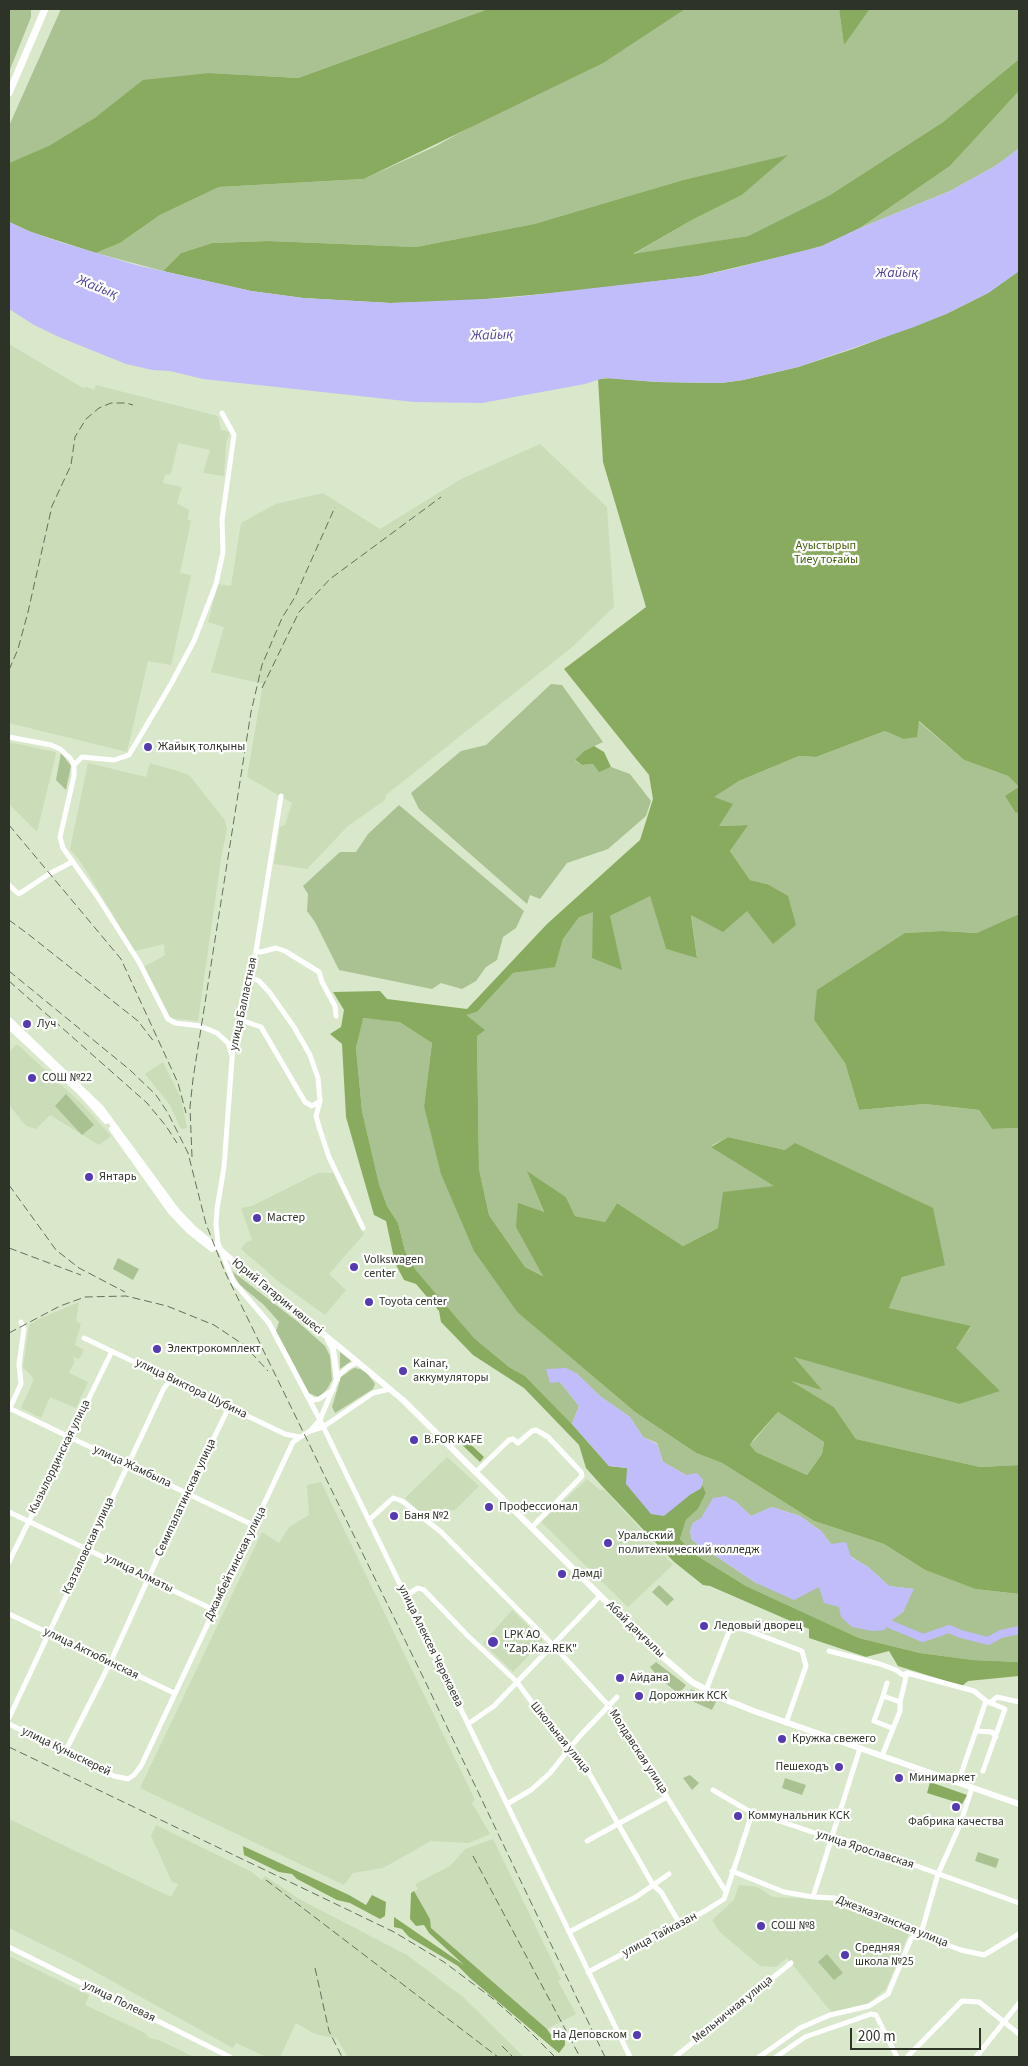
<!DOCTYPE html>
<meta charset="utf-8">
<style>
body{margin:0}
#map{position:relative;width:1028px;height:2066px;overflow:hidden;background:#d9e8ca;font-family:"Source Sans 3",sans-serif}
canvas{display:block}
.frame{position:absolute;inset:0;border:10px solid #2e3328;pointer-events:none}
.scale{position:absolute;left:850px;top:2028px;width:131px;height:22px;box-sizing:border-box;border:2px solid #2e3328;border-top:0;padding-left:6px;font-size:15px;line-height:18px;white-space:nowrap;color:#2e3328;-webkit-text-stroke:4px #fff;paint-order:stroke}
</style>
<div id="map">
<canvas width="1028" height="2066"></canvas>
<div class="frame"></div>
<div class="scale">200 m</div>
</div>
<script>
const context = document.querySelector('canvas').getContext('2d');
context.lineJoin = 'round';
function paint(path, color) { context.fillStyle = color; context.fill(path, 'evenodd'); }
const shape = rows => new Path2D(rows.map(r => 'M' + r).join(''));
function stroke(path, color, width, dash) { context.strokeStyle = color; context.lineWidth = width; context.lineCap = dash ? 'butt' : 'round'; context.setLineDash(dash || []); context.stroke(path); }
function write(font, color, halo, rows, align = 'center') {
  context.font = font + ' "Source Sans 3",sans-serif'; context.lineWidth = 4.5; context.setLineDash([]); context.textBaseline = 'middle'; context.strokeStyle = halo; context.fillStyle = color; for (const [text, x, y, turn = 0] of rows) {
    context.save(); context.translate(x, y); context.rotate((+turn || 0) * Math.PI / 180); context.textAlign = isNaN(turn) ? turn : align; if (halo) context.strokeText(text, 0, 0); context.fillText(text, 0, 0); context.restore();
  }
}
const built = shape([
 [9,344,83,388,88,387,94,390,96,385,218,416,221,430,230,432,226,443,224,476,203,473,210,450,178,443,171,474,165,475,163,483,182,487,177,503,189,510,188,520,191,521,180,573,191,575,171,665,148,661,127,752,9,723],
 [540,444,607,507,614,607,571,648,386,795,385,800,348,826,307,869,274,864,280,827,285,825,292,803,247,777,263,684,211,672,224,627,208,622,218,584,231,586,241,523,276,504,323,493,380,529,461,479],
 [9,742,55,752,56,754,37,832,9,804],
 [88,763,146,777,150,763,184,773,190,776,224,819,227,828,221,859,198,1021,170,1018,144,967,165,955,164,944,135,951,82,864,70,849],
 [17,1044,83,1105,111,1136,99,1145,50,1115,36,1129,26,1126,9,1105,9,1052],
 [163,1062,181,1098,187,1128,181,1129,170,1105,145,1074],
 [318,1173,333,1173,364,1234,329,1274,346,1290,325,1315,279,1282,241,1249,246,1242,252,1240,241,1208,252,1206],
 [79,1302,76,1321,81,1324,75,1345,84,1350,79,1359,74,1357,73,1360,75,1361,69,1373,88,1382,76,1408,50,1397,41,1418,21,1408,34,1379,23,1367,29,1325,39,1319],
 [447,1457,479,1486,455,1510,447,1511,444,1508,430,1522,405,1498],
 [587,1479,600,1490,605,1490,673,1565,628,1607,541,1522],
 [321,1482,475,1800,472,1803,490,1834,469,1843,431,1841,383,1868,353,1873,344,1885,140,1788,262,1532,279,1543,289,1527,309,1515,307,1485],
 [512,1610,543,1640,513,1672,483,1643],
 [9,1819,171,1897,178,1884,172,1882,151,1836,156,1825,250,1871,262,1880,265,1876,301,1900,407,1955,463,1997,524,2057,348,2057,337,2039,315,2034,296,2023,280,2057,267,2057,236,2043,233,2048,74,1960,9,1928],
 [493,1839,561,1979,558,1981,576,2014,547,2029,431,1928,430,1919,414,1891,418,1889,415,1884,450,1866,465,1849],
 [739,1885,757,1887,773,1897,817,1899,840,1903,909,1933,886,1989,866,2005,832,2013,787,1958,776,1967,760,1966,720,1932,712,1920,734,1900],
 [9,1956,89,1995,85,2005,145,2033,149,2038,159,2040,194,2057,9,2057]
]);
const green = shape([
 [9,9,31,9,31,17,9,72],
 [61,9,488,9,298,78,210,73,96,117,49,147,9,163,9,126],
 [683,9,839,9,844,44,870,9,1019,9,1019,59,943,122,830,195,748,236,632,255,692,220,742,195,786,156,683,180,534,224,416,247,269,241,212,243,181,253,163,271,96,253,120,243,160,215,219,187,364,179,436,146],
 [1019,91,1018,149,997,165,950,191,860,228,950,166],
 [551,684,562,685,603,742,584,751,575,761,582,765,593,764,599,771,611,767,630,774,651,801,646,816,608,849,567,863,540,899,530,895,527,904,419,809,411,793,461,751,486,745],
 [918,721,964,760,1008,776,1019,787,1016,813,1019,812,1019,914,978,933,942,931,905,933,814,1020,845,1063,859,1110,925,1104,979,1110,992,1129,1019,1128,1019,1465,980,1467,856,1439,834,1407,789,1380,820,1389,793,1356,959,1404,955,1348,971,1327,889,1308,902,1277,785,1150,728,1137,711,1146,775,1186,718,1228,683,1246,617,1203,605,1222,575,1216,566,1197,528,1172,544,1213,544,1276,525,1267,489,1215,479,1169,477,1036,465,1015,477,1012,513,973,555,966,563,939,579,916,594,911,592,958,610,916,650,895,666,949,697,957,691,914,767,884,750,880,730,851,747,825,718,826,713,797,739,781,799,756,816,757,885,731,903,739],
 [61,753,71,766,66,790,56,780],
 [399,805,524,911,516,928,503,937,497,960,486,967,476,981,462,989,441,983,432,989,339,970,315,922,307,911,308,894,303,886,340,852,356,852,368,834],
 [362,1018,400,1021,432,1043,424,1106,518,1313,635,1412,696,1453,722,1463,814,1521,884,1544,925,1570,975,1589,1019,1594,1019,1662,973,1660,920,1653,859,1638,746,1586,696,1555,680,1539,686,1520,698,1509,706,1493,702,1484,703,1480,686,1475,663,1462,657,1443,643,1437,630,1417,601,1397,576,1373,560,1382,579,1406,572,1424,525,1376,509,1367,474,1338,415,1269,405,1251,398,1223,387,1206,379,1184,362,1111,356,1048],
 [735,1501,751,1516,772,1507,800,1516,821,1531,831,1544,868,1567,889,1586,913,1589,903,1612,887,1623,839,1607,819,1587,756,1583,692,1540,690,1531,693,1523],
 [66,1094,94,1125,82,1135,55,1106],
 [118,1258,139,1269,133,1280,113,1269],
 [232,1271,298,1322,325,1346,330,1356,332,1380,327,1389,322,1394,318,1397,309,1393,276,1331,279,1322,264,1305,239,1284],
 [340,1352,351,1361,340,1369],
 [354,1368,360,1369,367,1373,375,1384,373,1389,335,1413,332,1407,341,1377],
 [778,1412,824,1442,822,1454,807,1475,756,1452,750,1445],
 [659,1585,674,1599,667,1606,652,1592],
 [656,1662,686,1685,679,1694,659,1678,650,1667],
 [691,1689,716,1702,712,1710,685,1698],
 [690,1775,699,1783,692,1790,683,1778],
 [785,1778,806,1785,802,1795,782,1788],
 [978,1852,999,1859,996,1868,975,1861],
 [827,1954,843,1973,834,1980,818,1962]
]);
const forest = shape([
 [488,9,685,9,603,63,364,179,219,187,160,215,120,243,96,253,31,232,9,222,9,163,49,146,96,117,143,80,210,73,298,78],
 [839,9,870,9,844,45],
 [1019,59,1019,91,950,166,860,228,822,246,805,251,699,276,575,291,454,302,390,303,303,298,251,291,163,271,181,253,212,243,269,241,416,247,534,224,683,180,788,155,742,195,692,220,633,254,748,236,830,195,943,122],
 [1019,271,1019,812,1016,813,1005,796,1019,787,1008,776,964,760,919,721,917,737,903,739,885,731,816,757,799,756,739,781,714,797,733,804,719,826,748,825,730,851,750,880,767,884,788,896,796,925,773,944,747,911,723,932,691,915,697,958,666,949,650,896,610,916,622,970,592,958,593,912,579,917,563,939,555,967,513,973,477,1012,466,1015,485,1030,477,1036,479,1169,489,1215,525,1267,543,1276,516,1227,518,1203,544,1212,527,1171,566,1197,575,1216,605,1222,617,1203,683,1246,718,1228,723,1192,774,1186,711,1147,728,1137,785,1150,795,1143,933,1208,945,1265,902,1277,889,1308,971,1326,956,1348,1000,1391,959,1404,794,1357,822,1390,791,1381,834,1407,856,1439,980,1467,1019,1465,1019,1594,975,1589,925,1570,884,1544,814,1521,722,1463,696,1453,635,1412,518,1313,474,1251,441,1174,424,1106,432,1043,400,1022,363,1018,356,1048,362,1111,379,1184,387,1206,398,1223,405,1251,415,1269,474,1338,509,1367,525,1376,572,1424,609,1466,627,1468,691,1494,701,1488,702,1484,706,1493,698,1509,686,1520,680,1539,696,1555,746,1586,859,1638,920,1653,973,1660,1019,1662,1019,1676,968,1681,962,1686,898,1666,889,1651,866,1657,809,1638,809,1629,710,1586,703,1585,673,1561,602,1486,586,1468,579,1445,524,1388,473,1355,441,1322,439,1311,416,1284,404,1280,395,1263,386,1221,374,1215,346,1117,342,1044,330,1034,341,1027,344,1010,333,992,380,991,387,999,467,1009,547,924,640,840,653,799,649,775,564,669,646,607,603,462,598,379,611,378,657,382,721,383,743,380,798,367,853,349,946,314,988,293],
 [778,1412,824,1442,822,1454,807,1475,756,1452,750,1445,754,1439],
 [594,746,604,752,611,767,599,772,593,764,582,765,575,760,584,751],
 [1019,914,1019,1128,992,1129,979,1110,925,1104,859,1110,845,1063,814,1020,817,990,905,933,942,931,977,933],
 [463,1437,484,1457,480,1462,457,1440],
 [930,1782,967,1795,966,1797,962,1804,927,1793],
 [243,1846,349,1895,366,1905,372,1895,386,1902,385,1916,380,1919,350,1903,337,1900,297,1879,292,1874,279,1872,244,1855],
 [414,1891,430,1919,431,1928,547,2029,551,2035,554,2029,565,2034,565,2045,559,2053,471,1979,458,1966,409,1937,402,1929,394,1927,394,1917,464,1965,429,1933,424,1925,416,1926,410,1919,411,1893]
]);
const water = shape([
 [1019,148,1019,271,988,293,946,314,914,327,798,367,743,380,721,383,657,382,604,378,585,384,482,403,414,402,203,379,170,371,152,370,126,364,59,337,34,325,9,309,9,222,31,232,60,242,136,265,251,291,303,298,390,303,507,298,699,276,731,269,822,246,860,228,950,191,997,165],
 [566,1368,576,1373,601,1397,630,1417,643,1437,657,1444,663,1462,686,1475,697,1473,703,1480,701,1488,691,1494,664,1516,651,1514,626,1484,627,1468,609,1466,572,1424,579,1406,560,1382,550,1383,546,1369],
 [725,1496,735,1501,751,1516,772,1507,800,1516,821,1531,831,1544,846,1542,851,1557,868,1567,889,1586,914,1589,903,1612,887,1623,885,1630,872,1631,852,1627,841,1617,839,1607,824,1603,819,1587,794,1600,756,1583,692,1540,690,1531,693,1523,701,1518,713,1498]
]);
const river = shape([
 [887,1623,923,1638,949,1629,961,1634,988,1641,1001,1634,1019,1630]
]);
const minor = shape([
 [9,737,51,745,60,749,71,759,74,765,74,776,60,837,63,848,97,896,139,962,168,1019,175,1023,200,1026,217,1033,228,1043,231,1053],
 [74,765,82,757,114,760,129,755,171,684,194,641,216,584,223,552,222,520,234,435,222,413],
 [281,796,256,951,241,1020,233,1045,224,1167,217,1209,216,1225,218,1243,233,1281,269,1323,320,1420,630,2057],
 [9,885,19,894,49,874,72,862],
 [256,951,261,952,276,948,285,951,319,972,322,982,335,1006,336,1016],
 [250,977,259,981,270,993,294,1027,310,1055,318,1078,320,1101,316,1116,320,1130,329,1157,363,1228],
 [241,1020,261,1027,305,1102,312,1106,320,1101],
 [84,1338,285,1434,299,1437],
 [308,1396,314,1400,319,1399,333,1390],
 [9,1408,255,1526],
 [9,1410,21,1384,19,1365,24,1328,21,1322],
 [310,1431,320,1420,338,1376,348,1367,358,1362],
 [476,1472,509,1440,513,1439,518,1443,532,1431,536,1430,548,1437,581,1472,582,1476,532,1527],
 [9,1512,214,1610],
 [369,1520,393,1498,402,1501,441,1532,553,1645,608,1705,644,1757,660,1786,726,1892],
 [9,1562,112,1351],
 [405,1596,418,1588,424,1590,467,1635,517,1682,568,1752,589,1773,653,1885,661,1892,680,1924],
 [9,1614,174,1693],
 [736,1626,802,1651,806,1666,786,1723],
 [829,1651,880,1664,896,1670,903,1675,907,1673,974,1691,986,1701,1005,1709,983,1771],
 [887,1683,883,1696,900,1702],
 [706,1690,732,1624],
 [883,1696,874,1721,892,1728],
 [990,1703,997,1697,1019,1702],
 [9,1718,164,1388,169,1382,175,1381],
 [9,1724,114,1776,128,1779,134,1775,141,1766,293,1442,310,1431,323,1427,373,1393,390,1389],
 [468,1724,494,1706,600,1596],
 [976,1731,992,1732,996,1737],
 [65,1752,110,1663,187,1493,229,1407],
 [882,1756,900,1711,900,1702,907,1673],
 [958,1783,986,1701],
 [713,1790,747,1810,818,1834,845,1840,1019,1903],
 [507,1804,531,1790,550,1773,578,1738,617,1697],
 [587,1841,667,1797],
 [732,1871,784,1892,813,1897,835,1898,917,1934,961,1950,984,1955,1019,1934],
 [813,1897,860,1748],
 [569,1932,636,1897,669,1874],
 [9,1947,230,2057],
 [588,1972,705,1911,724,1899,753,1811],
 [675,2057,791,1963],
 [759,2057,800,2028,830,2015,869,2006,888,1994,911,1939,922,1930,938,1874,959,1827,972,1788],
 [776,2057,805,2037,871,2014,876,2015,897,2057],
 [907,2057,962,2001,979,2002,1019,2034],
 [976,2057,1019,2003]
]);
const major = shape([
 [9,1020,101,1108,176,1210,193,1228,348,1354,404,1401,658,1653,692,1682,726,1700,754,1711,1019,1804],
 [9,1026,81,1093,106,1121],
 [112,1129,171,1212,189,1231,212,1249],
 [328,1340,333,1349,337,1379]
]);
const highway = shape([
 [9,93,45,9]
]);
const rail = shape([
 [9,670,18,649,28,612,52,506,71,465,75,437,86,419,99,408,111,403,126,403,133,405],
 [262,688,299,612,330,579,441,497],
 [9,825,121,959,178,1083,186,1113],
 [9,920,28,934,138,1021,155,1043],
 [9,971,130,1070,156,1095,168,1113,188,1153,206,1224,225,1272,425,1681,605,2057],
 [9,981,147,1103,166,1126,177,1143],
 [192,1157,190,1107,193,1079,251,712,262,665,282,618,295,597,335,507],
 [9,1185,56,1250,79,1268,125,1292],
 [9,1248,81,1275],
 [9,1333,60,1306,85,1297,126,1296,167,1306,214,1325,244,1345,268,1371],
 [9,1747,394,1932,444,1962,492,1998,525,2027,555,2057],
 [473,1856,580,2057],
 [266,1880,498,2057],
 [315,1968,329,2031,342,2057],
 [502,2046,513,2057]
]);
const markers = [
 [148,747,5,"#553ab2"],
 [27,1024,5,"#553ab2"],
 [32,1078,5,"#553ab2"],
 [89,1177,5,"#553ab2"],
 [257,1218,5,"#553ab2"],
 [354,1267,5,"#553ab2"],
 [369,1302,5,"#553ab2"],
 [157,1349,5,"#553ab2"],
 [403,1371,5,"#553ab2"],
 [414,1440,5,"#553ab2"],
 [489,1507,5,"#553ab2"],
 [394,1516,5,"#553ab2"],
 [608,1543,5,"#553ab2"],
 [562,1574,5,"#553ab2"],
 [704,1626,5,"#553ab2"],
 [493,1642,6,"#553ab2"],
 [620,1678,5,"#553ab2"],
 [639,1696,5,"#553ab2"],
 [782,1739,5,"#553ab2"],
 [839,1767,5,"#553ab2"],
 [899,1778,5,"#553ab2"],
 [956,1807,5,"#553ab2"],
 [738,1816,5,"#553ab2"],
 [761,1926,5,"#553ab2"],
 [845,1955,5,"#553ab2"],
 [637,2035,5,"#553ab2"]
];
const parkNames = [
 ["Ауыстырып",826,546],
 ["Тиеу тоғайы",826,560]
];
const poiNames = [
 ["Жайық толқыны",158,747],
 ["Луч",37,1024],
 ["СОШ №22",42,1078],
 ["Янтарь",99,1177],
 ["Мастер",267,1218],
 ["Volkswagen",364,1260],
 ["center",364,1274],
 ["Toyota center",379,1302],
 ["Электрокомплект",167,1349],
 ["Kainar,",413,1364],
 ["аккумуляторы",413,1378],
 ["B.FOR KAFE",424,1440],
 ["Профессионал",499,1507],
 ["Баня №2",404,1516],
 ["Уральский",618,1536],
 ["политехнический колледж",618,1550],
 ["Дəмді",572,1574],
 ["Ледовый дворец",714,1626],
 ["LPK AO",504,1635],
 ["\"Zap.Kaz.REK\"",504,1649],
 ["Айдана",630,1678],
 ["Дорожник КСК",649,1696],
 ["Кружка свежего",792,1739],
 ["Пешеходъ",829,1767,"right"],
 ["Минимаркет",909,1778],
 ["Коммунальник КСК",748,1816],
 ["Фабрика качества",956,1822,"center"],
 ["СОШ №8",771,1926],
 ["Средняя",855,1948],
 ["школа №25",855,1962],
 ["На Деповском",627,2035,"right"]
];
const streetNames = [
 ["улица Балластная",244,1004,-78],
 ["Юрий Гагарин көшесі",277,1297,39],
 ["улица Виктора Шубина",191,1389,26],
 ["Кызылординская улица",60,1457,-64],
 ["улица Жамбыла",132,1467,25],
 ["Семипалатинская улица",186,1498,-65],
 ["Казталовская улица",89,1546,-65],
 ["Джамбейтинская улица",236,1564,-64],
 ["улица Алматы",139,1574,26],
 ["Абай даңғылы",635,1630,44],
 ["улица Алексея Черекаева",430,1646,64],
 ["улица Актюбинская",91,1654,26],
 ["Школьная улица",560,1738,51],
 ["улица Куныскерей",66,1752,26],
 ["Молдавская улица",638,1752,57],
 ["улица Ярославская",865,1850,18],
 ["Джезказганская улица",892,1922,22],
 ["улица Тайказан",660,1935,-28],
 ["улица Полевая",119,2002,26],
 ["Мельничная улица",733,2010,-39]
];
const waterNames = [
 ["Жайық",897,274],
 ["Жайық",97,288,22],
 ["Жайық",492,336,-2]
];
paint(built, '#cadcb8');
paint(green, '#aac192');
paint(forest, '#89ab60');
paint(water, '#c1bdfb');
stroke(river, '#c1bdfb', 8);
stroke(minor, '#fff', 5);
stroke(major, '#fff', 6);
stroke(highway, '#fff', 7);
stroke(rail, '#656e5c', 1, [8, 4]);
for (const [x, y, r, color] of markers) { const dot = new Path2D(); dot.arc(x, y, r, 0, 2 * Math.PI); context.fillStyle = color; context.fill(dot); stroke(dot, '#fff', 2); }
write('12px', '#42600d', '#fff', parkNames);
write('12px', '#2e3328', '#fff', poiNames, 'left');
write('12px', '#2e3328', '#fff', streetNames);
write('italic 14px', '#51429a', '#fff', waterNames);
</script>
